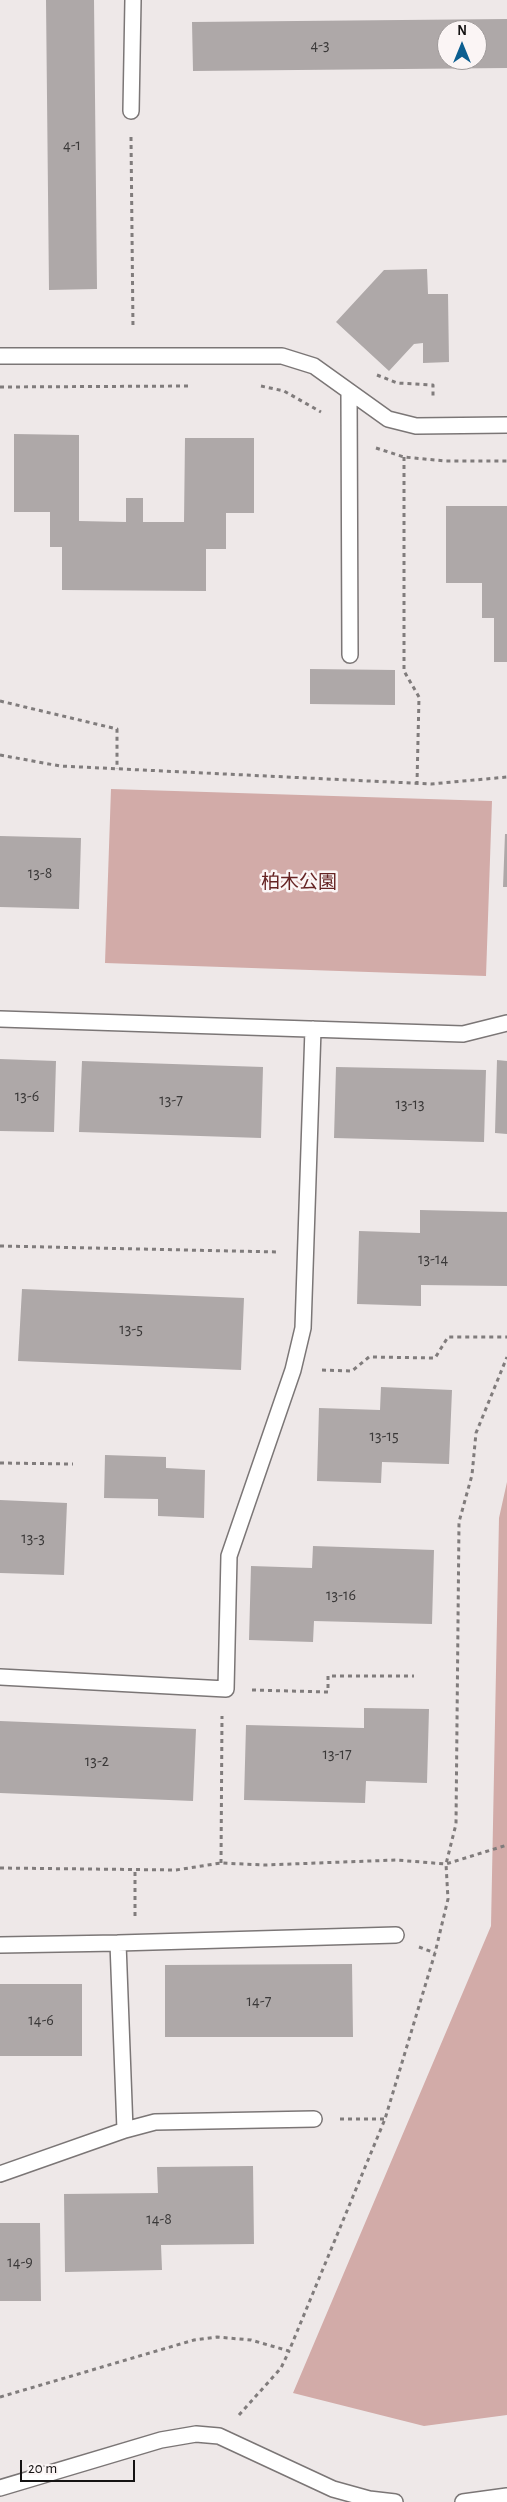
<!DOCTYPE html>
<meta charset="utf-8">
<style>
body{margin:0}
#map{position:relative;width:507px;height:2502px;overflow:hidden;background:#eee8e8;font-family:"Alegreya Sans",sans-serif}
canvas{display:block}
.north{position:absolute;left:437px;top:20px;width:50px;height:50px;box-sizing:border-box;background:#fbf5f5;border:1px solid #9f9a9a;border-radius:50%;rotate:0deg;font-size:14px;font-weight:700;line-height:20px;text-align:center;color:#141212}
.north::after{content:'';display:block;margin:auto;width:18px;height:22px;background:#0c5e90;clip-path:polygon(50% 0,100% 100%,50% 72%,0 100%)}
.scale{position:absolute;left:20px;top:2460px;width:115px;height:22px;box-sizing:border-box;border:2px solid #141212;border-top:0;padding-left:6px;font-size:15px;line-height:18px;white-space:nowrap;color:#141212;-webkit-text-stroke:4px #fbf5f5;paint-order:stroke}
</style>
<div id="map">
<canvas width="507" height="2502"></canvas>
<div class="north">N</div>
<div class="scale">20 m</div>
</div>
<script>
const context = document.querySelector('canvas').getContext('2d');
context.lineJoin = 'round';
function paint(path, color) { context.fillStyle = color; context.fill(path, 'evenodd'); }
const shape = rows => new Path2D(rows.map(r => 'M' + r).join(''));
function stroke(path, color, width, dash) { context.strokeStyle = color; context.lineWidth = width; context.lineCap = dash ? 'butt' : 'round'; context.setLineDash(dash || []); context.stroke(path); }
function write(font, color, halo, rows, align = 'center') {
  context.font = font + ' "Alegreya Sans","Noto Sans JP",sans-serif'; context.lineWidth = 5; context.setLineDash([]); context.textBaseline = 'middle'; context.strokeStyle = halo; context.fillStyle = color; for (const [text, x, y, turn = 0] of rows) {
    context.save(); context.translate(x, y); context.rotate((+turn || 0) * Math.PI / 180); context.textAlign = isNaN(turn) ? turn : align; if (halo) context.strokeText(text, 0, 0); context.fillText(text, 0, 0); context.restore();
  }
}
const green = shape([
 [111,789,492,801,486,976,105,963],
 [507,1482,507,2415,424,2426,293,2393,491,1926,499,1518]
]);
const building = shape([
 [46,0,94,0,97,289,49,290],
 [507,19,507,68,193,71,192,22],
 [447,30,477,30,477,60,447,60],
 [427,269,428,294,448,294,449,362,423,363,423,343,414,344,389,371,336,322,384,270],
 [14,434,79,435,79,521,126,522,126,498,143,498,143,522,184,522,185,438,254,438,254,513,226,513,226,549,206,549,206,591,62,590,62,547,50,547,50,512,14,512],
 [446,506,507,506,507,662,494,662,494,618,482,618,482,583,446,583],
 [310,669,395,670,395,705,310,704],
 [505,834,507,834,507,887,503,887],
 [0,836,81,838,79,909,0,907],
 [0,1059,56,1061,54,1132,0,1131],
 [497,1060,507,1061,507,1134,495,1133],
 [82,1061,263,1067,261,1138,79,1132],
 [336,1067,486,1070,484,1142,334,1138],
 [420,1210,507,1212,507,1286,421,1285,421,1306,357,1304,359,1231,420,1233],
 [22,1289,244,1298,241,1370,18,1361],
 [381,1387,452,1390,449,1464,382,1462,381,1483,317,1481,319,1408,380,1410],
 [105,1455,166,1457,166,1468,205,1470,204,1518,158,1516,158,1499,104,1498],
 [0,1500,67,1503,64,1575,0,1573],
 [313,1546,434,1550,432,1624,314,1621,313,1642,249,1640,251,1566,312,1568],
 [364,1708,429,1709,427,1783,366,1781,365,1803,244,1800,246,1725,364,1728],
 [0,1721,196,1729,193,1801,0,1793],
 [352,1964,353,2037,165,2037,165,1965],
 [0,1984,82,1984,82,2056,0,2056],
 [253,2166,254,2244,161,2245,162,2270,65,2272,64,2194,158,2193,157,2167],
 [0,2223,40,2223,41,2301,0,2301]
]);
const path = shape([
 [131,137,133,328],
 [377,375,397,383,433,385,433,399],
 [261,386,284,391,321,412],
 [0,387,192,386],
 [376,448,404,457,446,461,507,461],
 [404,457,404,671,419,697,417,783],
 [0,701,117,729,117,769],
 [0,755,60,766,431,784,507,777],
 [0,1246,279,1252],
 [322,1370,352,1371,369,1357,435,1358,448,1337,507,1337],
 [0,1463,73,1464],
 [252,1690,328,1692,328,1676,414,1676],
 [221,1863,222,1716],
 [0,1868,176,1870,221,1863,265,1865,396,1860,446,1864,507,1845],
 [135,1916,135,1869],
 [419,1947,435,1953],
 [340,2119,385,2119],
 [0,2397,194,2340,217,2337,251,2340,289,2351,385,2119,435,1953,448,1899,446,1864,456,1824,459,1522,472,1475,476,1433,507,1357],
 [239,2415,281,2368,289,2351]
]);
const service = shape([
 [131,111,133,0],
 [0,356,282,356,314,366,388,419,416,426,507,425],
 [349,392,350,655],
 [0,1019,463,1034,507,1023],
 [0,1677,226,1689,229,1556,293,1370,303,1328,313,1029],
 [118,1943,396,1935],
 [0,1945,118,1943,125,2130,0,2174],
 [125,2130,155,2122,314,2119],
 [0,2488,161,2440,196,2434,219,2436,333,2489,369,2499,395,2502],
 [463,2502,507,2496]
]);
const numberNames = [
 ["4-3",320,45],
 ["4-1",72,145],
 ["13-8",40,873],
 ["13-6",27,1096],
 ["13-7",171,1100],
 ["13-13",410,1104],
 ["13-14",433,1259],
 ["13-5",131,1329],
 ["13-15",384,1436],
 ["13-3",33,1538],
 ["13-16",341,1595],
 ["13-17",337,1754],
 ["13-2",97,1761],
 ["14-7",259,2001],
 ["14-6",41,2020],
 ["14-8",159,2219],
 ["14-9",20,2262]
];
const parkNames = [
 ["柏木公園",299,882]
];
paint(green, '#d2aba8');
paint(building, '#aea8a8');
stroke(service, '#7b7676', 18);
stroke(path, '#807c7c', 3, [4, 4]);
stroke(service, '#fff', 15);
write('16px', '#3a3838', null, numberNames);
write('19px', '#662424', '#fbf5f5', parkNames);
</script>
